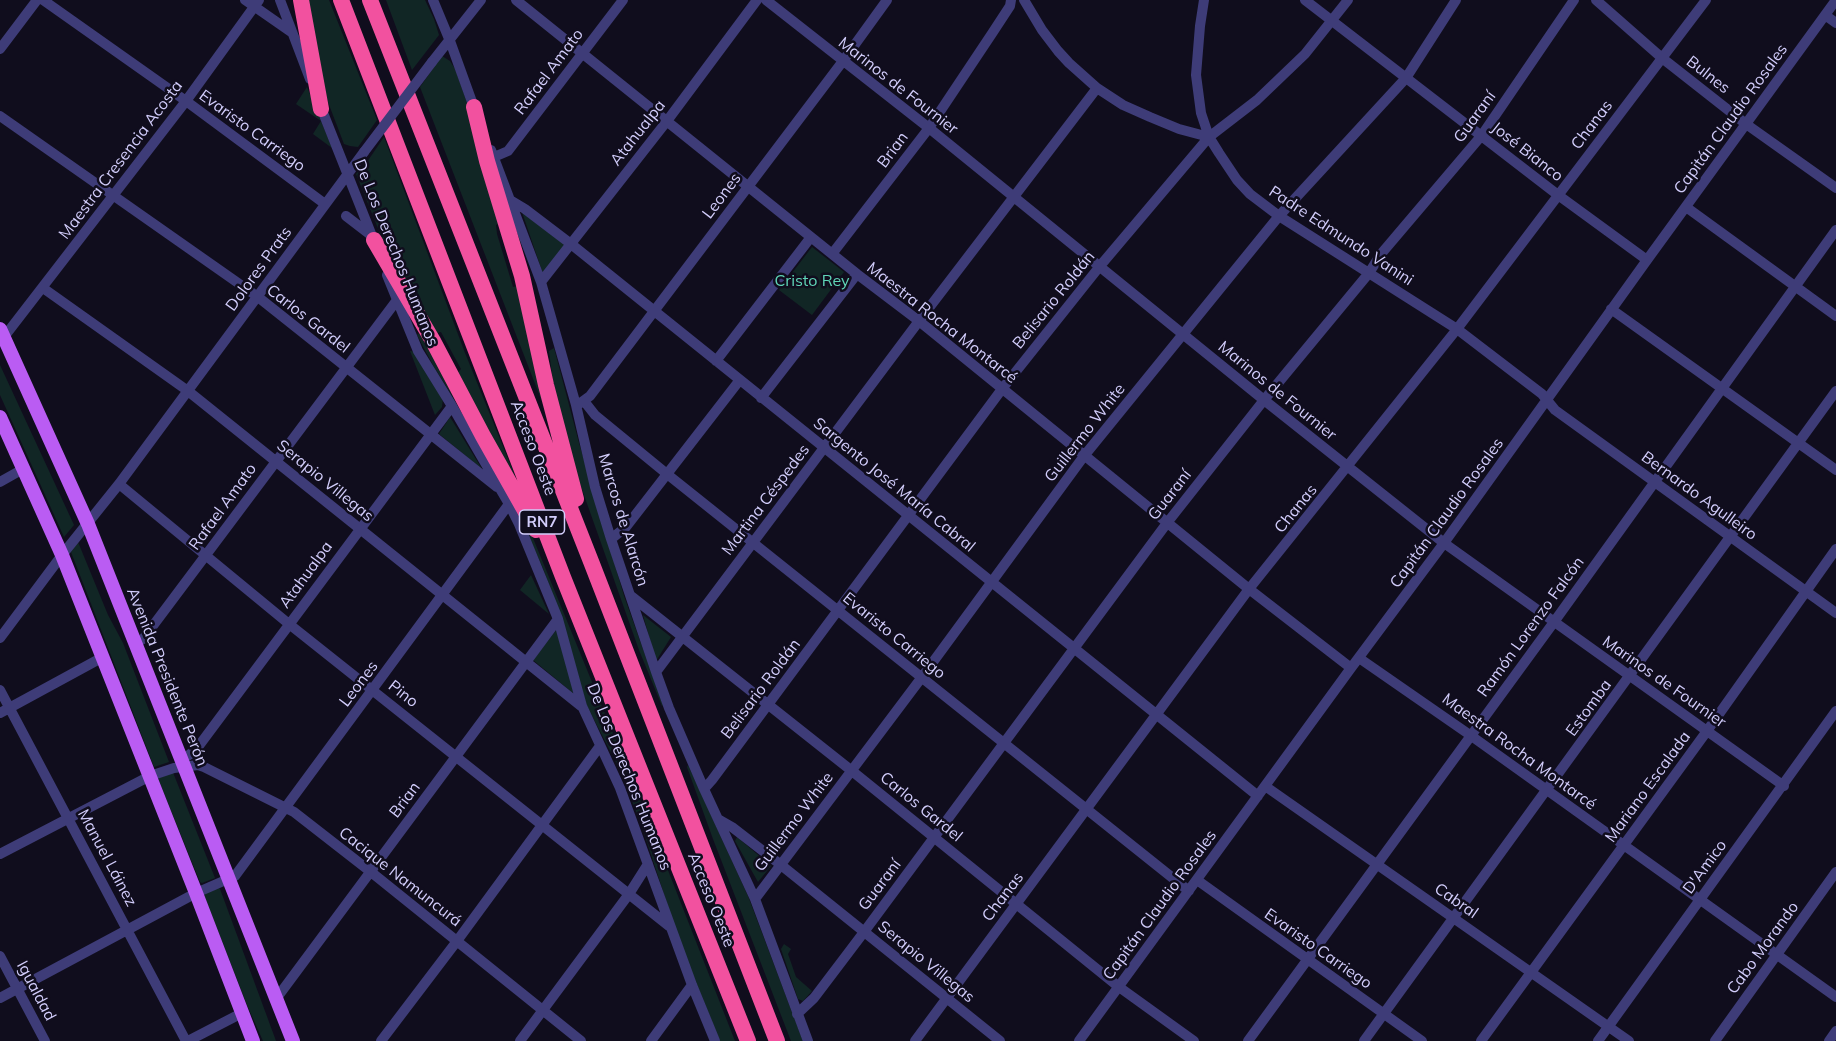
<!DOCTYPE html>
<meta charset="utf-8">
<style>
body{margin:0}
canvas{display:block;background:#100d1d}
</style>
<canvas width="1836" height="1041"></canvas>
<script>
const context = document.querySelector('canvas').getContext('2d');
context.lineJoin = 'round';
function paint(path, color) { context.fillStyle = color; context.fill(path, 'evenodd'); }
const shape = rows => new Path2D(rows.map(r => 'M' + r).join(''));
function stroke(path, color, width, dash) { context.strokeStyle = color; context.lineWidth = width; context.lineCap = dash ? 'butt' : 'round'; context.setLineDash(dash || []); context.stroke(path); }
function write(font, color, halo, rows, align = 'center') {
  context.font = font + ' Mulish,sans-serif'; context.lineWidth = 5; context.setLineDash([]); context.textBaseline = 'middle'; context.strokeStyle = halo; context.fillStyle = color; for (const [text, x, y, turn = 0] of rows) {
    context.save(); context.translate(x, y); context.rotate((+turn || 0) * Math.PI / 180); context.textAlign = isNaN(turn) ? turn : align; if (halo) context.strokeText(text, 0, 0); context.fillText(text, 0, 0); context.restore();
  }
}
const green = shape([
 [304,0,329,0,377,120,358,147,350,146,344,144,328,102],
 [386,0,425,0,434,19,439,35,412,70],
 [442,56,450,61,455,69,474,122,501,223,496,225,497,234,513,287,517,286,546,412,420,87],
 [307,87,321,121,332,148,313,134,321,121,296,104],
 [384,137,465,353,517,481,456,375,461,369,441,332,437,333,381,236,356,174,367,162],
 [522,212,566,246,543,274],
 [812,247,844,272,812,315,779,290],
 [419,333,449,377,528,526,640,799,735,1041,720,1041,681,946,642,827,621,772,586,704,561,618,544,571,521,518,474,430,434,367,417,335],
 [554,348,579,443,624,596,663,705,662,706,639,650,568,450,556,406,549,351],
 [410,351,416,352,443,398,442,407,435,415],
 [0,365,74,525,64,537,0,395],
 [450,417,482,469,439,434],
 [78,542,108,615,123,643,169,762,154,767,71,552],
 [531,575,549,614,520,590],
 [643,615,671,637,656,661],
 [557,629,574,694,533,660],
 [688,765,748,896,803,1041,791,1041,713,839,687,767],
 [172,770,215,878,202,883,200,882,157,776],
 [737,837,771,866,758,882,735,841],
 [218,887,220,889,276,1041,263,1041,247,1005,204,895],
 [784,944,791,949,788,954,796,977,812,991,803,1001,798,999,781,949]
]);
const minor = shape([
 [43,0,186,101,325,204],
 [245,0,291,32],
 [280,0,310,79],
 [433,0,450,41,476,113],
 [516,0,857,274,919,321,1249,589,1351,668],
 [766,0,929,128,1264,400,1444,543,1784,786],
 [1024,0,1042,30,1058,51,1069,63,1097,88,1123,105,1150,117,1179,129,1209,137],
 [1204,0,1200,26,1196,75,1201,113,1209,137,1219,153,1237,180,1250,194,1279,216,1457,329,1542,394,1555,410,1836,613],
 [1305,0,1558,195,1647,260],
 [1596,0,1662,58,1746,124,1836,188],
 [1825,15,1836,23],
 [0,49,37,0],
 [432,62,481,0],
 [320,105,376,246],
 [0,116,258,297,497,487],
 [491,150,541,282,576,405,595,487,611,539,656,672,669,708,704,789,755,899,808,1041],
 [494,157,508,151,623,0],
 [510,200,525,209,571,244,1258,796],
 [1686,207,1836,316],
 [346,216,372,236],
 [832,254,929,128,993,32,1010,6,1011,0],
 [387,275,418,351,452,406,509,504,519,524,558,619,582,706,620,788,692,985,715,1041],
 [541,282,667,121,757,0],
 [43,288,188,391,581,706],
 [1611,309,1836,470],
 [4,337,186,101,259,0],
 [716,361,811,237],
 [761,398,857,274],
 [584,401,595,415,667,474,1189,891],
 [579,404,590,396,843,61,887,0],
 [0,482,23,469],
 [119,484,289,624,669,926],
 [611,539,626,527,739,381],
 [631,596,852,771,1119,987,1194,1041],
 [0,638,62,555,119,484,364,152],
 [136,643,143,639,397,300],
 [1359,658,1470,735,1836,997],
 [656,672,919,321,1097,88],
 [0,690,186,1041],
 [0,713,103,657],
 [182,759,189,755,198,747,452,406],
 [1265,786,1629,1041],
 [704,789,712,780,1002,389,1100,266,1209,137,1257,100,1305,54,1348,0],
 [718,819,732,827,781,865,1000,1041],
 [0,854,150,776,174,768,198,765,204,767,294,812,371,872,581,1041],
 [1197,880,1422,1041],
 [755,899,922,677,1084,456,1279,216,1406,78,1456,0],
 [0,956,45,1041],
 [0,998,196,893,235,876,509,504],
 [276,999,558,619],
 [797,1014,814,998,864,932,1167,523,1264,400,1369,273,1381,254,1482,135,1574,0],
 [188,1041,242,1013],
 [381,1041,457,941,600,746],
 [520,1041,629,894,648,864],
 [651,1041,692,985],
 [915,1041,1249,589,1457,329,1706,0],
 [1079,1041,1351,668,1444,543,1647,260,1836,0],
 [1248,1041,1554,622,1836,230],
 [1364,1041,1836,391],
 [1481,1041,1707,731,1836,549],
 [1598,1041,1836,711],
 [1715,1041,1836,872],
 [1829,1041,1836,1031]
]);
const major = shape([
 [0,329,88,524,293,1041],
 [0,417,62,555,196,893,253,1041]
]);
const highway = shape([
 [301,0,321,109],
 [341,0,563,577,748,1041],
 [370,0,592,564,777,1041],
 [474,107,487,161,522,276,546,385,576,499],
 [374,240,433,341,483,436,536,530]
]);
const minorBridge = shape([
 [364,152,432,62]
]);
const shields = [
 [542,522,45]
];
const shieldNames = [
 ["RN7",542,522]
];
const streetNames = [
 ["Rafael Amato",549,72,-53],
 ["Bulnes",1708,75,38],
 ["Marinos de Fournier",898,86,38],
 ["Guaraní",1475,117,-54],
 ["Capitán Claudio Rosales",1731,119,-54],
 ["Chanas",1592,125,-53],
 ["Evaristo Carriego",252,131,36],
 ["Atahualpa",638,133,-52],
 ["Brian",893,150,-53],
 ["José Bianco",1527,152,38],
 ["Maestra Cresencia Acosta",121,160,-53],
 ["Leones",722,196,-53],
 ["Padre Edmundo Vanini",1341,236,33],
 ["De Los Derechos Humanos",396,253,68],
 ["Dolores Prats",259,269,-54],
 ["Belisario Roldán",1054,300,-51],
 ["Carlos Gardel",308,319,38],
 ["Maestra Rocha Montarcé",942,323,38],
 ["Marinos de Fournier",1277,391,39],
 ["Guillermo White",1085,433,-52],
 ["Acceso Oeste",533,448,69],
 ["Serapio Villegas",325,481,39],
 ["Sargento José María Cabral",894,485,39],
 ["Guaraní",1170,495,-52],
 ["Bernardo Agulleiro",1699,496,36],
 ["Martina Céspedes",766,500,-53],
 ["Rafael Amato",223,507,-54],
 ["Chanas",1296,509,-51],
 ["Capitán Claudio Rosales",1447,513,-54],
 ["Marcos de Alarcón",623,520,73],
 ["Atahualpa",306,575,-54],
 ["Ramón Lorenzo Falcón",1531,627,-54],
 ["Evaristo Carriego",894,636,39],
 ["Avenida Presidente Perón",167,677,68],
 ["Marinos de Fournier",1664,682,35],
 ["Leones",359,684,-53],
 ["Belisario Roldán",761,689,-53],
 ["Pino",403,694,38],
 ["Estomba",1589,708,-54],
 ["Maestra Rocha Montarcé",1519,752,36],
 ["De Los Derechos Humanos",629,777,68],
 ["Mariano Escalada",1648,787,-54],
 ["Brian",405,800,-53],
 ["Carlos Gardel",921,807,39],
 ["Guillermo White",794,822,-53],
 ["Manuel Láinez",107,858,62],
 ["D'Amico",1705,867,-54],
 ["Cacique Namuncurá",400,877,38],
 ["Guaraní",880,885,-53],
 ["Chanas",1003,897,-53],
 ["Acceso Oeste",711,900,68],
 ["Cabral",1456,901,35],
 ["Capitán Claudio Rosales",1160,905,-54],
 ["Cabo Morando",1763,948,-54],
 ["Evaristo Carriego",1318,949,35],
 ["Serapio Villegas",926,962,39],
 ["Igualdad",36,991,62]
];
const parkNames = [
 ["Cristo Rey",812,281]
];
paint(green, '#112625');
stroke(minor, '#3e3c78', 10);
stroke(major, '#ba5cf3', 14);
stroke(highway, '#f2519f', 16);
stroke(minorBridge, '#3e3c78', 10);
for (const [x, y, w] of shields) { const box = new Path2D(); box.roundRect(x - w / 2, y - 12, w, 24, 4.5); context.fillStyle = '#100d1d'; context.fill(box); stroke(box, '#d2cdfb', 1.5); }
write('bold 15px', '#d2cdfb', null, shieldNames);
write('16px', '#d2cdfb', '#100d1d', streetNames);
write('16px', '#5fd5b7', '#100d1d', parkNames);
</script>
